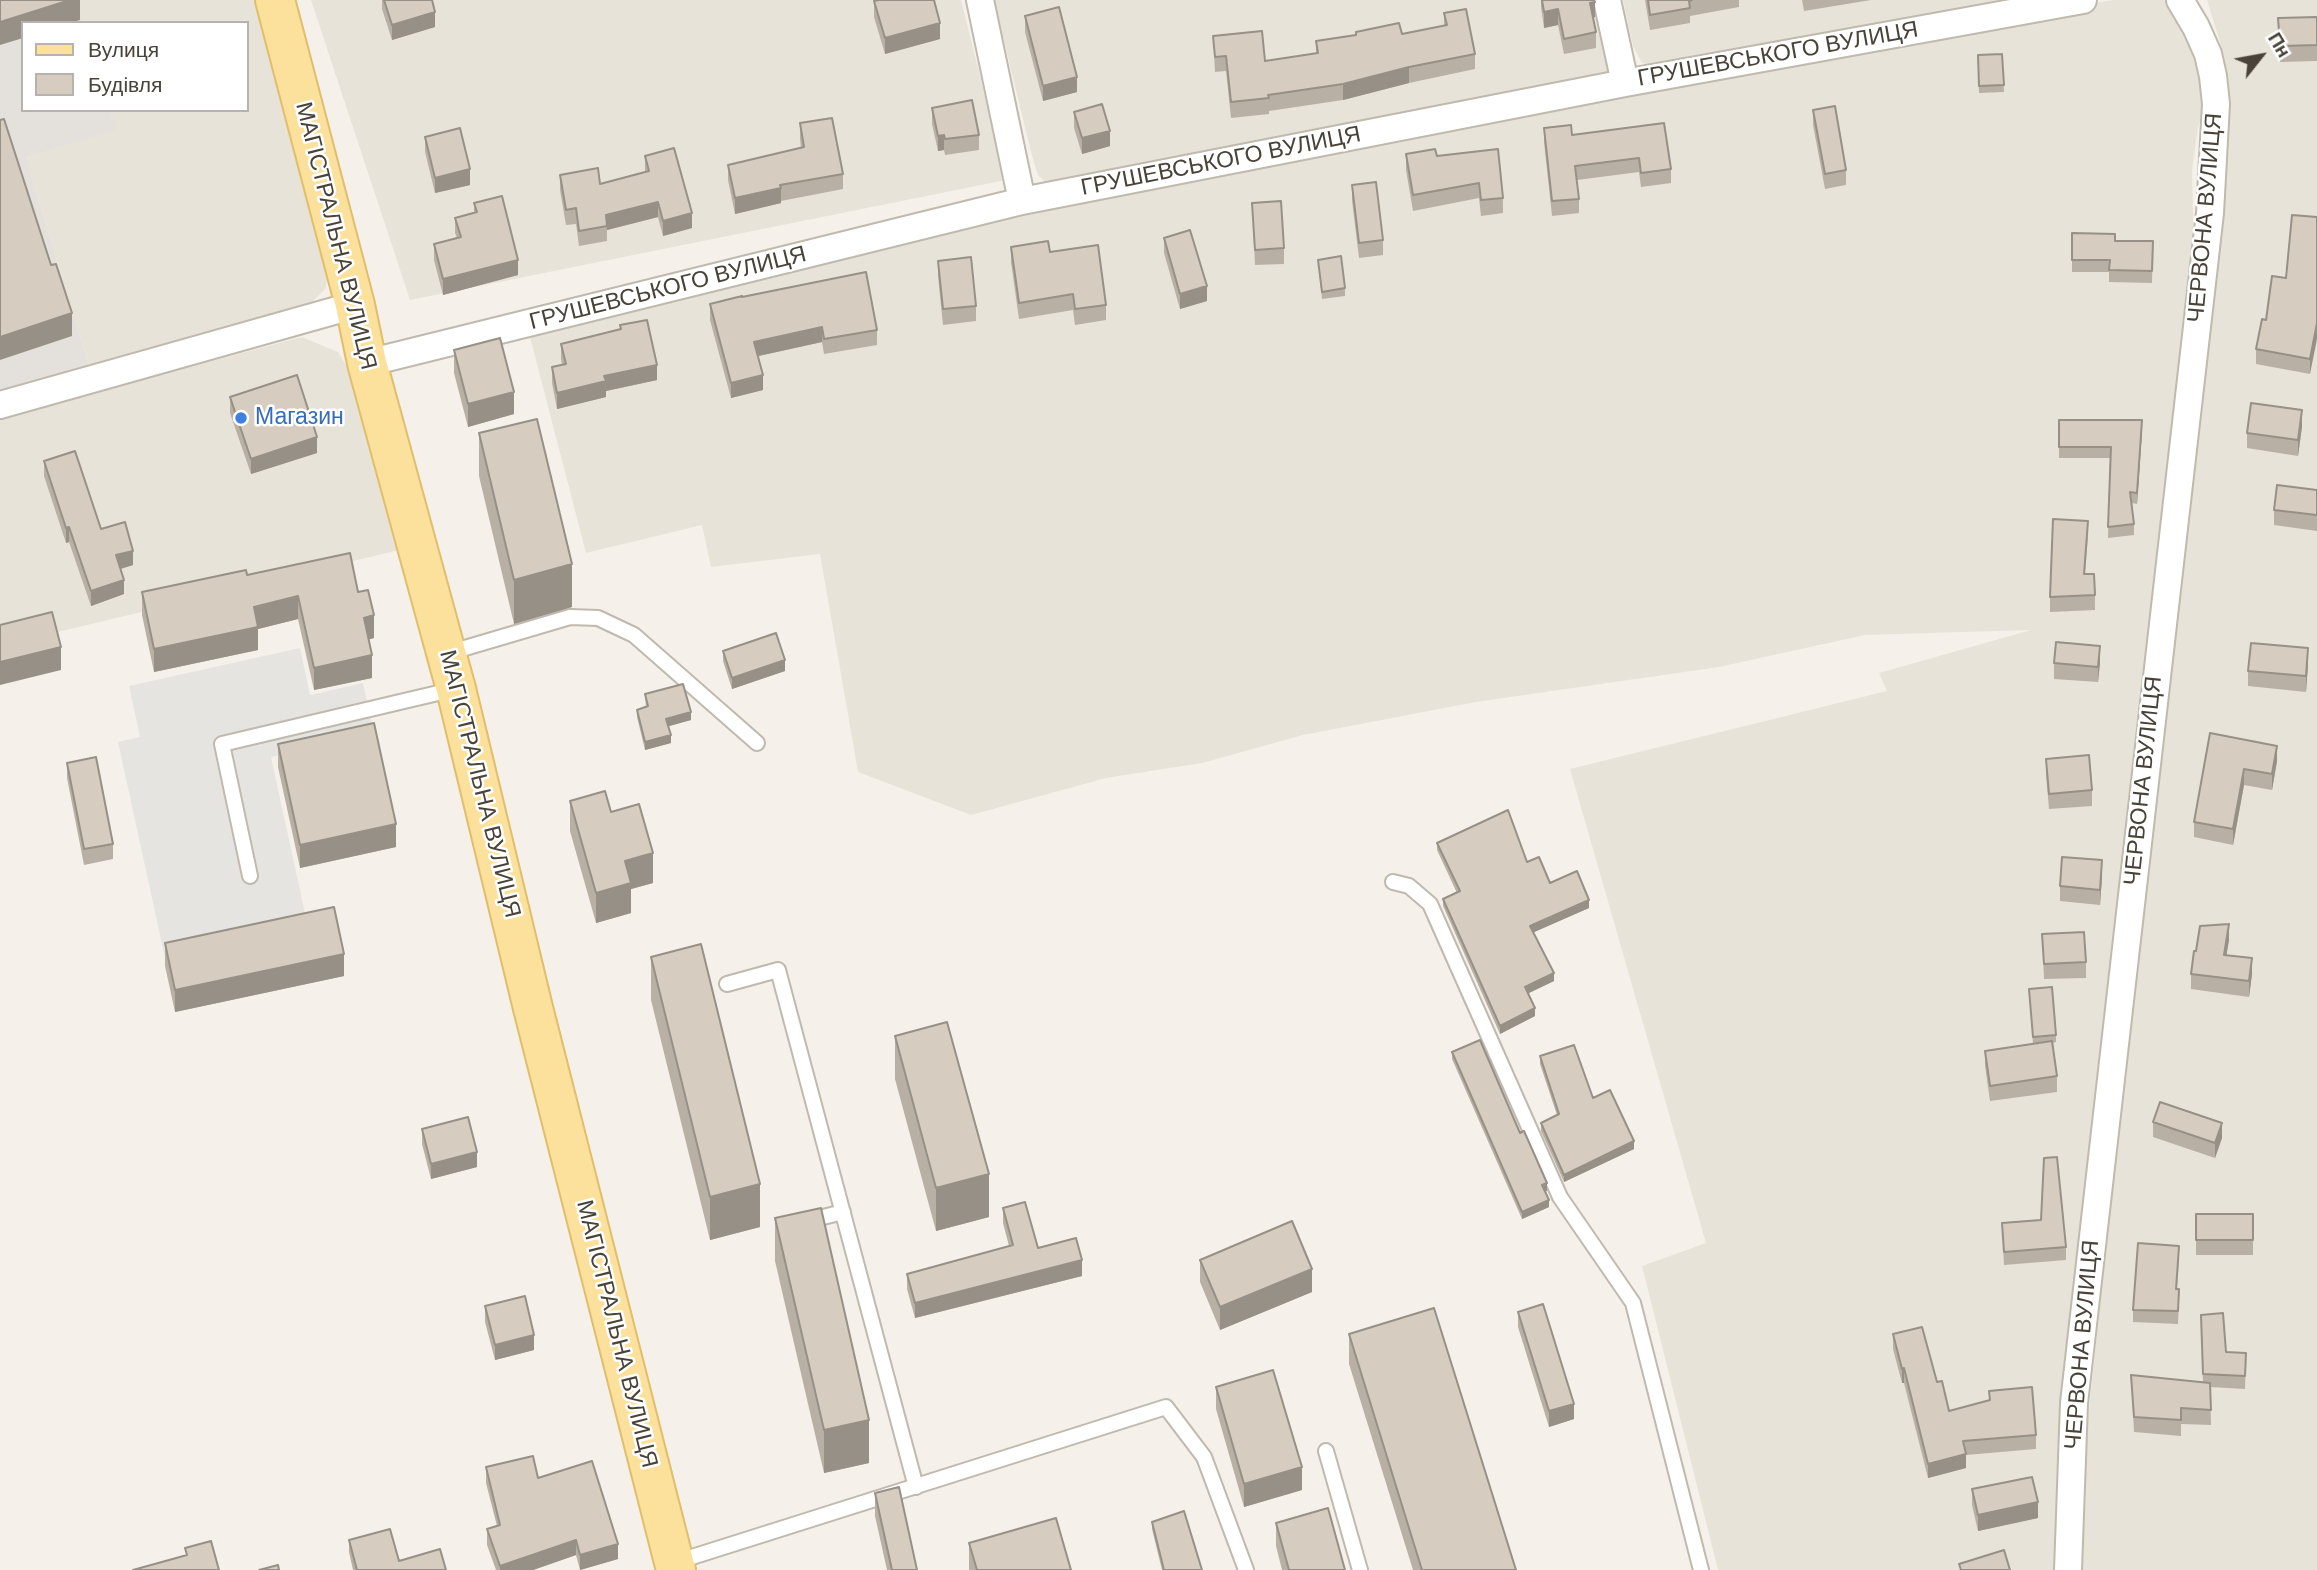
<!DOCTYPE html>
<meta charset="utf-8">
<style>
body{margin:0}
#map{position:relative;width:2317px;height:1570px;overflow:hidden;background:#f5f1ea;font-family:"DM Sans",sans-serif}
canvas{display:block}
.legend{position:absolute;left:21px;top:21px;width:228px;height:91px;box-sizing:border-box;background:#fff;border:2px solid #b6b3af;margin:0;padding:9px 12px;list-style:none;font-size:21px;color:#484238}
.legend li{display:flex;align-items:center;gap:14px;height:35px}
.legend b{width:35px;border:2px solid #b6b3af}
.north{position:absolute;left:2226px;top:21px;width:70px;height:70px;-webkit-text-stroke:5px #fff;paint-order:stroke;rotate:59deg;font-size:19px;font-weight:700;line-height:28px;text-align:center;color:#484238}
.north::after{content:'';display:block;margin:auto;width:24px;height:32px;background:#484238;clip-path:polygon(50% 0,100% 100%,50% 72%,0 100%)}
</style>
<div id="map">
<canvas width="2317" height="1570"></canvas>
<ul class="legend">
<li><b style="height:9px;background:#fbe19c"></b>Вулиця</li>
<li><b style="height:19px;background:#d6cdc0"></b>Будівля</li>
</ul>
<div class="north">Пн</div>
</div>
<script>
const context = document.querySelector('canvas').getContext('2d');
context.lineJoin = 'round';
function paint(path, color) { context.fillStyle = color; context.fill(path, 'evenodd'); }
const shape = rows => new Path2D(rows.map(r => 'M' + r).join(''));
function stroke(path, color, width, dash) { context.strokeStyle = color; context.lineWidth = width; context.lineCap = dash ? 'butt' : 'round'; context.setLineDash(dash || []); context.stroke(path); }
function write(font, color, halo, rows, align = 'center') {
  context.font = font + ' "DM Sans",sans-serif'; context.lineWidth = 5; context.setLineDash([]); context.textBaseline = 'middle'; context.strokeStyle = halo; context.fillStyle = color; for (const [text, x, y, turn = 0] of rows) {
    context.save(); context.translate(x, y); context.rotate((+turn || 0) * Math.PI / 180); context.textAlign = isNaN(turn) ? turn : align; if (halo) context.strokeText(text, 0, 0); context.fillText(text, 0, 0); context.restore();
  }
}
const residential = shape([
 [75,0,260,0,329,257,326,288,305,309,90,370,26,158,115,130,110,110,247,110,247,23,83,23],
 [311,0,961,0,1006,180,410,300],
 [994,0,1603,0,1616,53,1607,80,1051,188,1038,175,1032,156],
 [1623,0,2022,0,1664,67,1642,63,1633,46],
 [2114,0,2164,0,2176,9,2193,39,2206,103,2198,127,2192,171,2194,256,2062,1570,1718,1570,1642,1266,1706,1243,1570,769,1887,691,1879,673,2031,630,1865,635,1719,667,1476,702,1303,735,1202,763,1106,778,971,815,858,772,820,554,711,567,702,525,586,553,530,337,1025,210,2066,7],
 [2207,0,2317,0,2317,1570,2082,1570,2087,1429,2228,96,2220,42],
 [302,337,338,352,361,391,403,549,0,646,0,418]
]);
const industrial = shape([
 [0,0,76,0,83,23,23,23,23,110,110,110,116,130,26,158,90,370,0,395]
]);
const parking = shape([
 [300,648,310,695,363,683,374,734,271,757,308,927,165,958,118,742,140,737,129,686]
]);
const lane = shape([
 [448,653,570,617,598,618,634,635,757,743],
 [250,876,222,744,455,689],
 [1393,882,1409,886,1430,904,1560,1197,1633,1303,1701,1570],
 [727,984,778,970,916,1487],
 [807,1221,843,1212],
 [1326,1451,1360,1570],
 [676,1562,1166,1407,1204,1457,1246,1570]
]);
const street = shape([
 [980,0,1022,201],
 [1607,0,1625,83],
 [367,363,1022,201,1625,83,2083,0],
 [0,405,355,305],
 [2068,1570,2074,1403,2210,213,2216,104,2213,76,2208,54,2196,27,2180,0]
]);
const primary = shape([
 [275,0,355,305,367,363,456,689,533,1008,676,1570]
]);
const wall = shape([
 [382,0,432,0,435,27,392,40,382,9],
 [1541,0,1594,0,1595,17,1593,18,1596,32,1596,48,1564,54,1558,25,1544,28,1541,7],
 [1645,0,1739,0,1739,7,1690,16,1690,23,1650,30],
 [1802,0,1871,0,1804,11],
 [874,1,940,39,885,54,874,17],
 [1444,13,1475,54,1475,69,1409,83,1343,100,1269,111,1269,114,1231,118,1226,71,1215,72,1213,36,1265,61,1316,53,1316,41,1402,34,1444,26],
 [1025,16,1077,92,1043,101,1025,32],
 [2317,17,2317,61,2280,62,2278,18],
 [2002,54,2004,92,1979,93,1978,55],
 [932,108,979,135,979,150,945,155,944,150,938,151,932,124],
 [1813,110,1846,170,1846,185,1825,189,1813,125],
 [1074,112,1110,146,1082,154,1074,128],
 [800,123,843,174,843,189,781,201,781,203,735,214,728,180,728,165,801,148,800,139],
 [1544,128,1572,135,1671,169,1671,183,1641,187,1639,172,1577,180,1579,199,1579,213,1552,216,1544,142],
 [425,137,470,185,435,193,425,152],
 [1406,154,1437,156,1503,198,1503,213,1481,216,1479,198,1413,211,1406,170],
 [645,156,692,228,663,236,658,217,607,230,607,241,579,246,576,224,566,225,560,190,560,175,600,184,645,172],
 [1352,185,1383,240,1383,255,1359,258,1352,201],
 [474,203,518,275,443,295,434,260,434,244,457,238,455,233,455,218,474,213],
 [1252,203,1284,248,1284,264,1255,265],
 [2317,217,2310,374,2256,364,2256,349,2266,320],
 [2072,233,2115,241,2153,241,2152,283,2109,282,2109,272,2072,272],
 [1164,238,1207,301,1180,309,1164,253],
 [1011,247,1050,252,1106,305,1106,320,1075,325,1073,310,1019,319,1011,262],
 [1318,260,1345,288,1345,296,1322,299],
 [938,261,976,306,976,321,943,325,938,276],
 [742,297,877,330,877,345,824,354,822,342,758,356,763,390,731,398,710,320,710,304],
 [620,325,657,380,606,391,606,397,557,409,552,383,552,367,562,365,561,359,561,344,620,329],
 [454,350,514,414,468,427,454,373],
 [230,397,317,453,251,474,230,413],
 [2059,420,2142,431,2137,504,2132,503,2134,524,2134,535,2108,538,2110,458,2059,458],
 [2302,426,2298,456,2247,448,2247,433],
 [479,433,572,607,514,624,479,476],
 [44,461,133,565,121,569,124,594,91,606,69,542,66,543,44,476],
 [2317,490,2317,531,2274,525,2274,510],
 [2088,536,2085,574,2095,595,2095,610,2050,612,2050,597],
 [247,575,358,592,374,638,369,639,372,678,314,690,298,619,258,629,258,650,154,672,142,615,142,592],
 [723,651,785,671,732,689,723,661],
 [2100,662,2098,682,2054,679,2054,663],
 [2308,664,2306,692,2248,686,2248,671],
 [645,694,691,720,668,726,671,743,645,750,637,717,637,710,646,707],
 [2210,733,2277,761,2272,790,2244,785,2233,845,2194,837,2194,822],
 [278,744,396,847,300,868,278,767],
 [2046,759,2092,790,2092,806,2049,809,2046,774],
 [67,763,113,844,113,859,84,865,67,778],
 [570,801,611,812,653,883,631,889,631,913,596,923,570,831],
 [1437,843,1527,862,1550,883,1589,908,1533,932,1554,981,1528,993,1535,1016,1500,1034,1443,906,1443,899,1457,893,1437,850],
 [2102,876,2100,905,2060,901,2060,886],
 [2042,934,2086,962,2086,978,2044,979],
 [2229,940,2226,955,2252,974,2249,997,2191,989,2191,974,2196,951],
 [165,943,344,976,175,1012,165,966],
 [651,957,760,1227,710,1240,651,1000],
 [2029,989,2056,1035,2056,1042,2053,1043,2057,1076,2057,1092,1990,1101,1985,1066,1985,1051,2033,1044],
 [895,1036,989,1217,936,1231,895,1079],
 [1452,1052,1520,1133,1547,1191,1545,1191,1549,1207,1522,1219,1452,1059],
 [1540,1056,1593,1098,1634,1149,1564,1182,1541,1131,1541,1123,1557,1115,1540,1064],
 [2153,1122,2222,1138,2215,1158,2153,1137],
 [422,1129,477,1167,431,1179,422,1144],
 [1003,1208,1038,1248,1082,1276,915,1318,907,1289,907,1274,1009,1246,1003,1223],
 [2196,1214,2253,1214,2253,1255,2196,1255],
 [775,1218,869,1463,824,1473,775,1261],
 [2002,1223,2066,1247,2066,1260,2004,1265],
 [2179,1258,2177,1289,2179,1301,2178,1324,2133,1322,2133,1310],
 [1200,1260,1312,1292,1220,1330,1200,1282],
 [485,1306,534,1350,495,1360,485,1322],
 [1518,1312,1574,1419,1549,1427,1518,1327],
 [2201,1315,2226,1352,2246,1353,2245,1389,2210,1387,2211,1425,2181,1424,2181,1436,2134,1432,2131,1375,2203,1382],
 [1349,1334,1516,1570,1413,1570,1349,1364],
 [1893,1334,1937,1382,1949,1411,1989,1400,1989,1391,2036,1435,2036,1449,1966,1455,1966,1468,1928,1478,1904,1383,1902,1383,1893,1349],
 [1216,1387,1302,1490,1244,1507,1216,1409],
 [486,1467,538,1478,618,1559,580,1570,576,1555,533,1570,496,1570,487,1545,487,1529,497,1526,486,1483],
 [1972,1489,2038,1518,1978,1531,1972,1505],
 [875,1493,917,1570,887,1570,875,1516],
 [1152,1522,1202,1570,1162,1570,1152,1529],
 [1276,1523,1345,1570,1282,1570,1276,1546],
 [349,1540,399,1561,446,1570,353,1570,349,1552],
 [969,1543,1071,1570,969,1570]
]);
const shadedWall = shape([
 [70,0,80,0,80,20,70,23,23,23,23,38,0,45,0,22],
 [1595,2,1595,17,1590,18,1590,3],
 [1558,9,1558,25,1544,28,1544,12],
 [435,12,435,27,392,40,392,25],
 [940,23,940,39,885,54,885,38],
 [1409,67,1409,83,1343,100,1343,84],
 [1077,77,1077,92,1043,101,1043,86],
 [1110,131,1110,146,1082,154,1082,138],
 [944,135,944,150,938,151,938,136],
 [470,169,470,185,435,193,435,178],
 [781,188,781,203,735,214,735,198],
 [658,202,658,217,607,230,606,215],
 [692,213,692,228,663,236,663,221],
 [518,260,518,275,443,295,443,279],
 [1207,286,1207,301,1180,309,1180,294],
 [72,313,72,336,0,360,0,337],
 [2317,323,2317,339,2310,374,2310,359],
 [822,327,822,342,754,357,754,342],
 [657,365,657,380,606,391,606,397,557,409,557,393,604,376],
 [763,375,763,390,731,398,731,383],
 [514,392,514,414,468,427,468,404],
 [2302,410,2302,426,2298,456,2298,440],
 [2142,420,2142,431,2137,504,2137,493],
 [317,437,317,453,251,474,251,459],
 [69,527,69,542,66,543,66,528],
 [133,551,133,565,116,570,116,555],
 [572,564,572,607,514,624,514,580],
 [124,580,124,594,91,606,91,591],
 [298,596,298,619,258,629,258,650,154,672,154,649,254,607],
 [374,615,374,638,364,641,364,618],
 [2100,646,2100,662,2098,682,2098,667],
 [61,647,61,670,0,685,0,662],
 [2308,648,2308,664,2306,692,2306,676],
 [372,655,372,678,314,690,314,668],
 [785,660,785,671,732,689,732,678],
 [691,712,691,720,666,727,666,719],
 [671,735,671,743,645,750,645,742],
 [2277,746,2277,761,2272,790,2272,774],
 [2244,769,2244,785,2233,845,2233,829],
 [396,824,396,847,300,868,300,845],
 [653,853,653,883,631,889,631,913,596,923,596,893,625,861],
 [2102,860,2102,876,2100,905,2100,890],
 [1589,900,1589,908,1530,934,1530,926],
 [2229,924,2229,940,2224,970,2224,955],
 [344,954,344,976,175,1012,175,990],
 [2252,958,2252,974,2249,997,2249,981],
 [1554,973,1554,981,1525,995,1525,987],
 [1535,1008,1535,1016,1500,1034,1500,1026],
 [2222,1123,2222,1138,2215,1158,2215,1143],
 [1634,1141,1634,1149,1564,1182,1564,1175],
 [477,1152,477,1167,431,1179,431,1164],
 [989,1174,989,1217,936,1231,936,1188],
 [1547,1183,1547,1191,1542,1193,1542,1185],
 [760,1184,760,1227,710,1240,710,1197],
 [1549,1200,1549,1207,1522,1219,1522,1212],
 [1082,1260,1082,1276,915,1318,915,1303],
 [1312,1269,1312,1292,1220,1330,1220,1307],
 [534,1335,534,1350,495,1360,495,1345],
 [1904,1368,1904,1383,1902,1383,1902,1369],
 [1574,1404,1574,1419,1549,1427,1549,1411],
 [869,1420,869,1463,824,1473,824,1430],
 [1966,1454,1966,1468,1928,1478,1928,1464],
 [1302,1467,1302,1490,1244,1507,1244,1484],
 [2038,1502,2038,1518,1978,1531,1978,1515],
 [576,1540,576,1555,533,1570,500,1570,500,1566],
 [618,1544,618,1559,580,1570,580,1555]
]);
const building = shape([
 [0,0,70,0,0,22,0,0],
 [384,0,432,0,435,12,392,25,384,0],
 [879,0,934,0,940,23,885,38,874,1,879,0],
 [1542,0,1594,0,1595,2,1590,3,1596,32,1564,39,1558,9,1544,12,1542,0],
 [1648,0,1692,0,1689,1,1690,8,1650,15,1648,0],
 [1059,7,1077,77,1043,86,1025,16,1059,7],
 [1466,9,1475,54,1409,67,1343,84,1268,95,1269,98,1231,102,1226,56,1215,57,1213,36,1262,31,1265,61,1318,53,1316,41,1356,35,1356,32,1399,23,1402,34,1447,25,1444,13,1466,9],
 [2317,17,2317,45,2280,46,2278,18,2317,17],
 [2002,54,2004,85,1979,86,1978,55,2002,54],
 [972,100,979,135,945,139,944,135,938,136,932,108,972,100],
 [1102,104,1110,131,1082,138,1074,112,1102,104],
 [1835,106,1846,170,1825,174,1813,110,1835,106],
 [832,118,843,174,780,185,781,188,735,198,728,165,804,147,800,123,832,118],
 [4,119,51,265,56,264,72,313,0,337,0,120,4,119],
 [1664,123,1671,169,1641,173,1639,158,1575,166,1579,199,1552,201,1544,128,1571,125,1572,135,1664,123],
 [460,128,470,169,435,178,425,137,460,128],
 [674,148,692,213,663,221,658,202,606,215,607,226,579,231,576,208,566,210,560,175,598,168,600,184,649,171,645,156,674,148],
 [1435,149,1437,156,1498,149,1503,198,1481,200,1479,183,1413,195,1406,154,1435,149],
 [1376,182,1383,240,1359,243,1352,185,1376,182],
 [502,196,518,260,443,279,434,244,461,237,455,218,477,212,474,203,502,196],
 [1281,201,1284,248,1255,250,1252,203,1281,201],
 [2292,215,2317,217,2317,323,2310,359,2256,349,2262,319,2266,320,2272,276,2286,278,2292,215],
 [1190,230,1207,286,1180,294,1164,238,1190,230],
 [2072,233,2115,234,2115,241,2153,241,2152,271,2109,270,2110,260,2072,260,2072,233],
 [1048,241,1050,252,1098,245,1106,305,1075,309,1073,294,1019,303,1011,247,1048,241],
 [1341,256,1345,288,1322,292,1318,260,1341,256],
 [971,257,976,306,943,309,938,261,971,257],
 [866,272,877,330,824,339,822,327,754,342,763,375,731,383,710,304,742,296,742,297,866,272],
 [647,320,657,365,604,376,606,381,557,393,552,367,566,364,561,344,621,329,620,325,647,320],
 [500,338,514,392,468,404,454,350,500,338],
 [297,375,317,437,251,459,230,397,297,375],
 [2251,403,2302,410,2298,440,2247,433,2251,403],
 [537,419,572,564,514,580,479,433,537,419],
 [2059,420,2142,420,2137,493,2130,492,2134,524,2108,527,2111,447,2059,447,2059,420],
 [75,451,101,529,125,522,133,551,116,555,124,580,91,591,69,527,66,528,44,461,75,451],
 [2277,485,2317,490,2317,515,2274,510,2277,485],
 [2053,519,2088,521,2084,574,2094,574,2095,595,2050,597,2053,519],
 [350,553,358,592,368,590,374,615,364,618,372,655,314,668,298,596,254,607,258,627,154,649,142,592,246,570,247,575,350,553],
 [52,612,61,647,0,662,0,625,52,612],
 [776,633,785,660,732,678,723,651,776,633],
 [2056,642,2100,646,2098,667,2054,663,2056,642],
 [2251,643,2308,648,2306,676,2248,671,2251,643],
 [683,684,691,712,666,719,671,735,645,742,637,710,648,706,645,694,683,684],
 [374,723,396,824,300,845,278,744,374,723],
 [2210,733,2277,746,2272,774,2244,769,2233,829,2194,822,2210,733],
 [2089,755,2092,790,2049,794,2046,759,2089,755],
 [96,757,113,844,84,849,67,763,96,757],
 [605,791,611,812,639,804,653,853,625,861,631,883,596,893,570,801,605,791],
 [1508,810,1527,862,1539,857,1550,883,1577,871,1589,900,1530,926,1554,973,1525,987,1535,1008,1500,1026,1443,899,1460,891,1437,843,1508,810],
 [2062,857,2102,860,2100,890,2060,886,2062,857],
 [334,907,344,954,175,990,165,943,334,907],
 [2229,924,2224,955,2252,958,2249,981,2191,974,2194,951,2196,951,2200,926,2229,924],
 [2084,932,2086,962,2044,964,2042,934,2084,932],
 [701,944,760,1184,710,1197,651,957,701,944],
 [2052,987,2056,1035,2033,1037,2029,989,2052,987],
 [947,1022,989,1174,936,1188,895,1036,947,1022],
 [1480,1040,1520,1133,1524,1131,1547,1183,1542,1185,1549,1200,1522,1212,1452,1052,1480,1040],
 [2052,1041,2057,1076,1990,1086,1985,1051,2052,1041],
 [1574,1045,1593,1098,1610,1090,1634,1141,1564,1175,1541,1123,1559,1114,1540,1056,1574,1045],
 [2160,1102,2222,1123,2215,1143,2153,1122,2160,1102],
 [468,1117,477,1152,431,1164,422,1129,468,1117],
 [2057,1157,2066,1247,2004,1252,2002,1223,2041,1220,2044,1158,2057,1157],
 [1025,1202,1038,1248,1076,1238,1082,1260,915,1303,907,1274,1013,1245,1003,1208,1025,1202],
 [821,1208,869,1420,824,1430,775,1218,821,1208],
 [2196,1214,2253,1214,2253,1240,2196,1240,2196,1214],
 [1292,1221,1312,1269,1220,1307,1200,1260,1292,1221],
 [2138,1243,2179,1246,2176,1289,2179,1289,2178,1311,2133,1310,2138,1243],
 [525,1296,534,1335,495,1345,485,1306,525,1296],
 [1543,1304,1574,1404,1549,1411,1518,1312,1543,1304],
 [1434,1308,1516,1570,1422,1570,1349,1334,1434,1308],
 [2223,1313,2226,1352,2246,1353,2245,1376,2203,1374,2201,1315,2223,1313],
 [1922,1327,1937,1382,1942,1381,1949,1411,1990,1400,1989,1391,2032,1387,2036,1435,1963,1441,1966,1454,1928,1464,1904,1368,1902,1369,1893,1334,1922,1327],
 [1273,1370,1302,1467,1244,1484,1216,1387,1273,1370],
 [2131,1375,2210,1383,2211,1410,2181,1408,2181,1420,2134,1417,2131,1375],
 [533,1456,538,1478,592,1461,618,1544,580,1555,576,1540,500,1566,487,1529,500,1525,486,1467,533,1456],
 [2032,1477,2038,1502,1978,1515,1972,1489,2032,1477],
 [899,1487,917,1570,892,1570,875,1493,899,1487],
 [1328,1508,1345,1570,1289,1570,1276,1523,1328,1508],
 [1184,1511,1202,1570,1164,1570,1152,1522,1184,1511],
 [1056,1518,1071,1570,977,1570,969,1543,1056,1518],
 [390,1529,399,1561,440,1549,446,1570,357,1570,349,1540,390,1529],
 [211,1541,219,1570,133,1570,187,1555,185,1548,211,1541],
 [2004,1550,2010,1570,1961,1570,1959,1564,2004,1550],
 [278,1565,279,1570,259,1570,278,1565]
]);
const markers = [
 [241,418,7,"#3f7fe0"]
];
const streetNames = [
 ["ГРУШЕВСЬКОГО ВУЛИЦЯ",1778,55,-10],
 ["ГРУШЕВСЬКОГО ВУЛИЦЯ",1221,162,-11],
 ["ЧЕРВОНА ВУЛИЦЯ",2206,218,-85],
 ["МАГІСТРАЛЬНА ВУЛИЦЯ",335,236,76],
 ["ГРУШЕВСЬКОГО ВУЛИЦЯ",668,289,-14],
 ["ЧЕРВОНА ВУЛИЦЯ",2144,781,-84],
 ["МАГІСТРАЛЬНА ВУЛИЦЯ",479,784,76],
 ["МАГІСТРАЛЬНА ВУЛИЦЯ",616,1334,76],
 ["ЧЕРВОНА ВУЛИЦЯ",2083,1345,-85]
];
const shopNames = [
 ["Магазин",255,418]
];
paint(residential, '#e8e3d8');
paint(industrial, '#e4e0db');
paint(parking, '#e6e4e1');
stroke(lane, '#c0b9ad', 18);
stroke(street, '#c0b9ad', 30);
stroke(primary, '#e1be6c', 42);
stroke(lane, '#fff', 14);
stroke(street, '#fff', 26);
stroke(primary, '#fbe19c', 38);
paint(wall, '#b8b0a5');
paint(shadedWall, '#969086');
paint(building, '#d6cdc0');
stroke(building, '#969086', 2);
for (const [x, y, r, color] of markers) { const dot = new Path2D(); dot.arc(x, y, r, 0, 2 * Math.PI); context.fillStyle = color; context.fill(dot); stroke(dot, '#fff', 2.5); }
write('23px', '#484238', '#fff', streetNames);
write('23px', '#366cbe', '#fff', shopNames, 'left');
</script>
